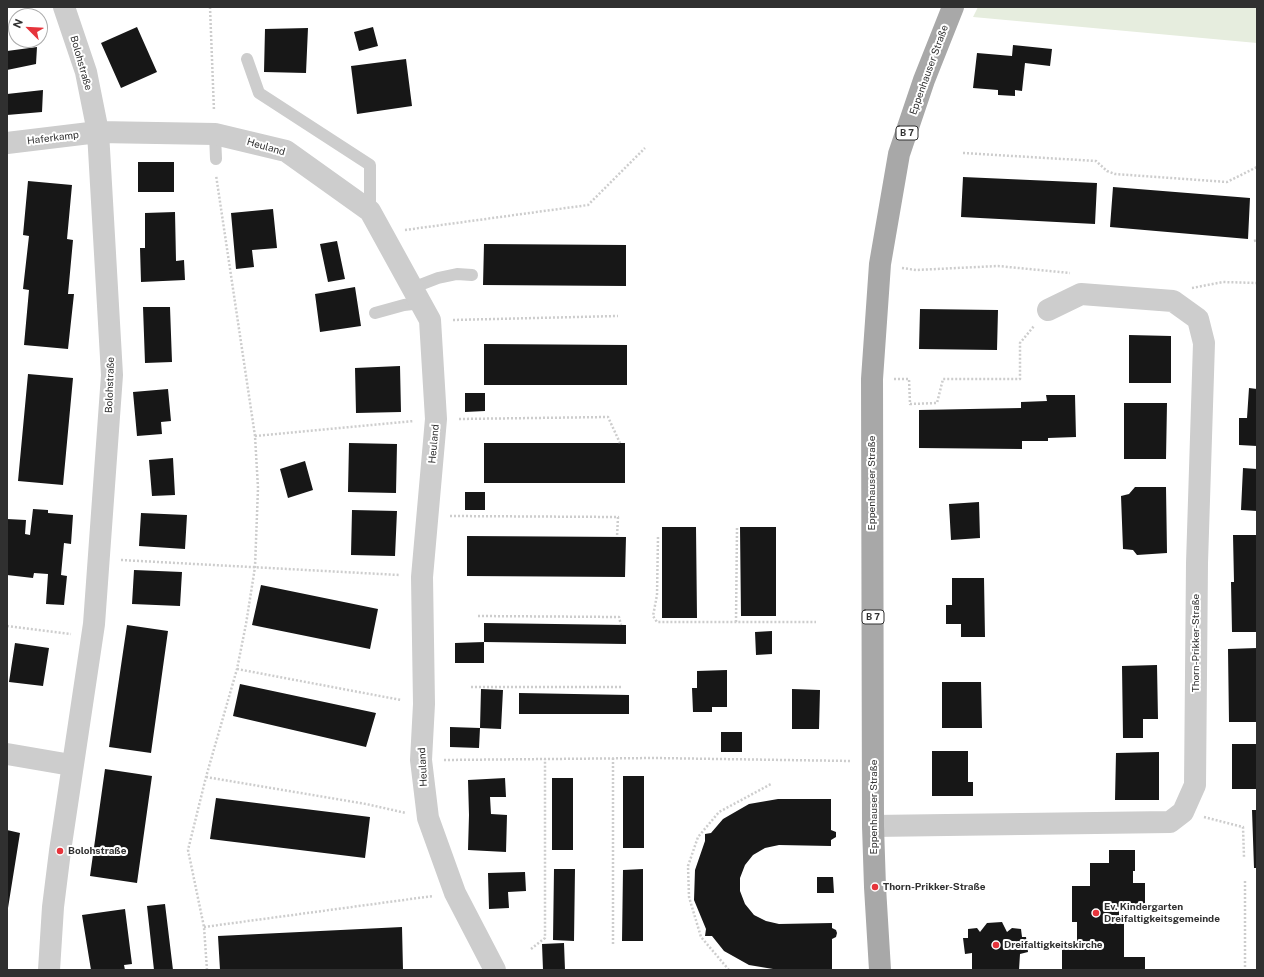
<!DOCTYPE html>
<meta charset="utf-8">
<style>
body{margin:0}
#map{position:relative;width:1264px;height:977px;overflow:hidden;background:#fff;font-family:"Public Sans",sans-serif}
canvas{display:block}
.frame{position:absolute;inset:0;border:8px solid #303030;pointer-events:none}
.north{position:absolute;left:8px;top:8px;width:40px;height:40px;box-sizing:border-box;background:#fff;border:1px solid #acacac;border-radius:50%;rotate:294deg;font-size:11px;font-weight:700;line-height:16px;text-align:center;color:#303030}
.north::after{content:'';display:block;margin:auto;width:14px;height:18px;background:#e6343b;clip-path:polygon(50% 0,100% 100%,50% 72%,0 100%)}
</style>
<div id="map">
<canvas width="1264" height="977"></canvas>
<div class="frame"></div>
<div class="north">N</div>
</div>
<script>
const context = document.querySelector('canvas').getContext('2d');
context.lineJoin = 'round';
function paint(path, color) { context.fillStyle = color; context.fill(path, 'evenodd'); }
const shape = rows => new Path2D(rows.map(r => 'M' + r).join(''));
function stroke(path, color, width, dash) { context.strokeStyle = color; context.lineWidth = width; context.lineCap = dash ? 'butt' : 'round'; context.setLineDash(dash || []); context.stroke(path); }
function write(font, color, halo, rows, align = 'center') {
  context.font = font + ' "Public Sans",sans-serif'; context.lineWidth = 4; context.setLineDash([]); context.textBaseline = 'middle'; context.strokeStyle = halo; context.fillStyle = color; for (const [text, x, y, turn = 0] of rows) {
    context.save(); context.translate(x, y); context.rotate((+turn || 0) * Math.PI / 180); context.textAlign = isNaN(turn) ? turn : align; if (halo) context.strokeText(text, 0, 0); context.fillText(text, 0, 0); context.restore();
  }
}
const green = shape([
 [978,7,1257,7,1257,43,973,17]
]);
const building = shape([
 [137,27,157,72,121,88,101,43],
 [373,27,378,46,359,51,354,32],
 [308,28,306,73,264,72,265,29],
 [1013,45,1052,49,1050,66,1025,63,1022,91,1015,90,1015,96,998,95,998,90,973,88,977,53,1012,56],
 [37,47,36,64,7,70,7,51],
 [406,59,412,106,357,114,351,66],
 [43,90,42,112,7,115,7,94],
 [138,162,174,162,174,192,138,192],
 [963,177,1097,183,1095,224,961,217],
 [28,181,72,185,67,239,73,240,68,294,74,294,68,349,24,345,29,290,23,289,29,236,23,235],
 [1113,187,1250,198,1248,239,1110,227],
 [273,209,277,248,252,250,254,267,236,269,231,213],
 [175,212,176,261,184,260,185,280,141,282,140,248,145,248,145,213],
 [337,241,345,279,328,282,320,244],
 [484,244,626,245,626,286,483,285],
 [355,287,361,326,320,332,315,294],
 [143,307,170,307,172,362,145,363],
 [920,309,998,310,997,350,919,349],
 [1129,335,1171,336,1171,383,1129,383],
 [484,344,627,345,627,385,484,385],
 [400,366,401,412,356,413,355,368],
 [28,374,73,378,63,485,18,481],
 [1249,388,1257,389,1257,446,1239,445,1239,418,1247,418],
 [168,389,171,421,161,422,162,434,137,436,133,392],
 [465,393,485,393,485,411,465,412],
 [1046,395,1075,395,1076,437,1048,438,1048,441,1022,441,1022,449,919,448,919,410,1021,408,1021,402,1047,401],
 [1124,403,1167,403,1166,459,1124,459],
 [349,443,397,444,396,493,348,492],
 [484,443,625,443,625,483,484,483],
 [173,458,175,495,152,496,149,460],
 [305,461,313,490,288,498,280,469],
 [1243,468,1257,469,1257,511,1241,510],
 [1135,487,1166,487,1167,553,1137,555,1133,550,1123,549,1121,496,1129,494],
 [465,492,485,492,485,510,465,510],
 [979,502,980,538,951,540,949,504],
 [33,509,48,510,48,513,73,515,71,544,64,543,61,575,67,576,64,605,46,604,48,574,34,573,33,578,7,575,7,519,26,520,25,534,30,535],
 [352,510,397,511,395,556,351,555],
 [141,513,187,515,185,549,139,546],
 [662,527,696,527,697,618,662,618],
 [740,527,776,527,776,616,741,616],
 [1233,535,1257,535,1257,632,1232,632,1231,582,1234,582],
 [467,536,626,537,625,577,467,576],
 [134,570,182,572,180,606,132,604],
 [952,578,984,578,985,637,961,637,961,624,946,624,946,605,952,605],
 [261,585,378,609,370,649,252,625],
 [484,623,626,625,626,644,484,642],
 [127,625,168,631,151,753,109,747],
 [772,631,772,654,756,655,755,632],
 [484,642,484,663,455,663,455,643],
 [15,643,49,648,43,686,9,682],
 [1257,648,1257,722,1229,722,1228,649],
 [1157,665,1158,719,1143,719,1143,738,1123,738,1122,666],
 [727,670,727,707,712,707,712,712,693,712,692,688,697,688,697,671],
 [942,682,981,682,982,728,942,728],
 [240,684,376,713,366,747,233,716],
 [481,689,503,690,501,729,480,728,479,748,450,747,450,727,480,728],
 [792,689,820,690,819,729,792,729],
 [519,693,629,695,629,714,519,714],
 [721,732,742,732,742,752,721,752],
 [1232,744,1257,744,1257,789,1232,789],
 [932,751,968,751,968,782,973,782,973,796,932,796],
 [1159,752,1159,800,1115,800,1116,753],
 [105,769,152,776,137,883,90,876],
 [623,776,644,776,644,848,623,848],
 [505,778,506,797,490,797,491,814,507,815,506,852,468,850,469,815,468,780],
 [552,778,573,778,573,850,552,850],
 [216,798,370,817,365,858,210,839],
 [778,799,831,799,831,830,836,832,836,837,831,840,831,846,779,845,765,848,753,855,745,865,740,878,740,891,745,904,754,915,766,921,779,924,832,923,832,928,836,930,837,933,836,937,832,939,832,970,779,970,749,965,724,951,712,936,705,936,706,929,694,900,695,870,705,841,705,834,711,833,723,819,749,804],
 [1252,810,1257,810,1257,868,1254,868],
 [7,830,20,833,8,908,7,907],
 [1109,850,1135,850,1135,871,1133,871,1133,883,1145,883,1145,907,1119,907,1119,919,1124,919,1124,957,1145,957,1145,970,1062,970,1062,948,1077,948,1077,922,1072,922,1072,886,1090,886,1090,863,1109,863],
 [554,869,575,869,574,941,553,940],
 [643,869,643,941,622,941,623,870],
 [525,872,526,891,508,892,509,908,489,909,488,873],
 [817,877,833,877,834,893,817,893],
 [165,904,173,970,154,970,147,906],
 [125,909,132,964,124,965,125,970,91,970,82,915],
 [1002,922,1007,932,1012,928,1021,929,1022,937,1026,937,1028,952,1020,954,1019,970,972,970,972,953,965,954,963,938,968,938,968,929,977,928,980,932,987,923],
 [402,927,403,970,220,970,218,936],
 [564,943,565,970,543,970,542,944]
]);
const path = shape([
 [210,7,214,111],
 [963,153,1096,161,1107,171,1115,174,1227,182,1257,167],
 [405,230,588,205,645,148],
 [1254,241,1257,240],
 [902,268,916,270,998,266,1070,273],
 [1192,288,1223,282,1257,283],
 [453,320,618,316],
 [894,379,909,379,910,404,937,403,943,379,1020,379,1020,343,1034,326],
 [459,419,608,417,620,443],
 [255,436,414,421],
 [450,516,618,517,617,537],
 [658,537,657,595,653,616,657,622,816,622],
 [121,560,399,575],
 [478,616,619,617,621,625],
 [736,622,737,528],
 [7,626,71,634],
 [237,669,401,700],
 [471,687,621,687],
 [613,758,613,944],
 [444,760,654,758,851,761],
 [206,777,366,804,406,813],
 [1204,817,1243,827,1244,857],
 [1245,881,1245,970],
 [204,927,433,896],
 [531,949,545,938,545,759],
 [207,970,204,927,188,850,206,777,237,669,246,624,255,567,258,488,255,436,216,175],
 [729,970,701,937,689,897,688,866,698,837,719,812,771,784]
]);
const lane = shape([
 [247,59,259,93,370,165,370,211],
 [215,134,216,159],
 [412,288,438,278,457,274,472,275],
 [375,313,404,305,421,303]
]);
const street = shape([
 [7,143,98,132,215,134,286,151,370,211,430,320,436,419,422,577,424,704,421,760,428,818,455,893,495,970],
 [7,754,71,765],
 [873,826,1170,822,1183,812,1195,785,1197,563,1204,343,1198,319,1173,301,1081,294,1048,310],
 [49,970,53,907,60,851,94,624,112,375,98,132,86,72,64,7]
]);
const primary = shape([
 [880,970,875,887,873,826,872,379,880,264,899,154,924,80,953,7]
]);
const markers = [
 [60,851,4,"#e6343b"],
 [875,887,4,"#e6343b"],
 [1096,913,4,"#e6343b"],
 [996,945,4,"#e6343b"]
];
const shields = [
 [907,133,22],
 [873,617,22]
];
const shieldNames = [
 ["B 7",907,133],
 ["B 7",873,617]
];
const streetNames = [
 ["Bolohstraße",81,63,74],
 ["Eppenhauser Straße",929,70,-70],
 ["Haferkamp",53,138,-7],
 ["Heuland",266,147,16],
 ["Bolohstraße",110,385,-88],
 ["Heuland",434,444,-85],
 ["Eppenhauser Straße",872,483,-90],
 ["Thorn-Prikker-Straße",1196,643,-90],
 ["Heuland",423,767,-93],
 ["Eppenhauser Straße",874,807,-90]
];
const poiNames = [
 ["Bolohstraße",68,851],
 ["Thorn-Prikker-Straße",883,887],
 ["Ev. Kindergarten",1104,907],
 ["Dreifaltigkeitsgemeinde",1104,919],
 ["Dreifaltigkeitskirche",1004,945]
];
paint(green, '#e6edde');
paint(building, '#171717');
stroke(path, '#cdcdcd', 2.5, [2, 2]);
stroke(lane, '#cdcdcd', 12);
stroke(street, '#cdcdcd', 22);
stroke(primary, '#a8a8a8', 22);
for (const [x, y, r, color] of markers) { const dot = new Path2D(); dot.arc(x, y, r, 0, 2 * Math.PI); context.fillStyle = color; context.fill(dot); stroke(dot, '#fff', 1.5); }
for (const [x, y, w] of shields) { const box = new Path2D(); box.roundRect(x - w / 2, y - 7, w, 14, 3); context.fillStyle = '#fff'; context.fill(box); stroke(box, '#303030', 1); }
write('bold 9px', '#303030', null, shieldNames);
write('10px', '#303030', '#fff', streetNames);
write('bold 10px', '#303030', '#fff', poiNames, 'left');
</script>
